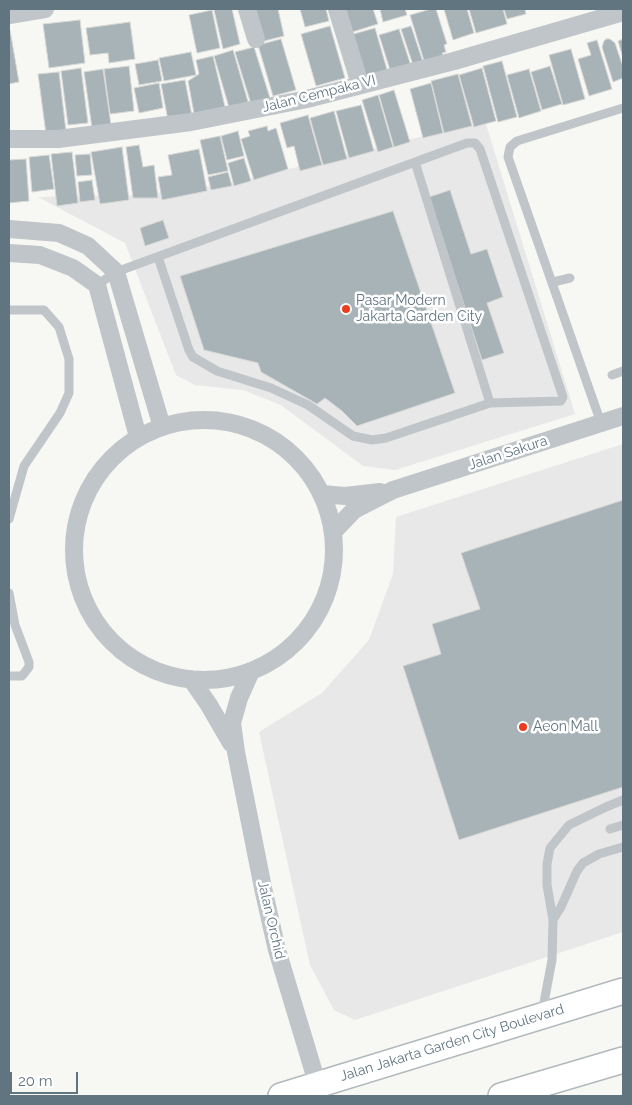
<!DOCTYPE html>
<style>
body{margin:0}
#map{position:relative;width:632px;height:1105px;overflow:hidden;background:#f7f7f3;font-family:Raleway,sans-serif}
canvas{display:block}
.frame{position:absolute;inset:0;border:10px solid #607580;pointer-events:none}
.scale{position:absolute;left:10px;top:1072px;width:68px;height:22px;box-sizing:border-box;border:2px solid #607580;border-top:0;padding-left:6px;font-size:15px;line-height:18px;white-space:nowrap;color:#607580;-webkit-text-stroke:4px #fff;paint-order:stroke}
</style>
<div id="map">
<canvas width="632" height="1105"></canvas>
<div class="frame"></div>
<div class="scale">20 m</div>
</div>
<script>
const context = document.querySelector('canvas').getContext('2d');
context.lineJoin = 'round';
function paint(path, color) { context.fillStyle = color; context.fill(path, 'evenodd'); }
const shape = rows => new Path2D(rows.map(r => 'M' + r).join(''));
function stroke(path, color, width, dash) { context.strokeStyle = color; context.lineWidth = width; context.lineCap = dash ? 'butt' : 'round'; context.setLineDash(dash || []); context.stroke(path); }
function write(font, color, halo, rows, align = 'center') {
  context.font = font + ' Raleway,sans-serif'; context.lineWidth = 5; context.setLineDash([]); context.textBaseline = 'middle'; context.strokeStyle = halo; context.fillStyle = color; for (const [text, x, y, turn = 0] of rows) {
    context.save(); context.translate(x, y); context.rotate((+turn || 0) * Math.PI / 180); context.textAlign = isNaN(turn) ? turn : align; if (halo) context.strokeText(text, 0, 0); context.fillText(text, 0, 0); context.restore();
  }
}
const built = shape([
 [485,121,575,414,395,470,363,466,281,405,243,390,195,385,176,375,125,243,38,197,140,195,228,184],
 [623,444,623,932,355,1020,334,1010,310,965,259,732,322,693,369,640,393,574,396,517]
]);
const building = shape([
 [218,9,232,9,240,44,223,49,214,10,218,9],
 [251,9,278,9,284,36,260,42,251,9],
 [300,9,326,9,329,21,305,27,300,9],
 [342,9,373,9,378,24,349,33,342,9],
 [380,9,405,9,407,15,383,22,380,9],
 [431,9,436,9,447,44,444,45,446,52,442,53,444,58,425,64,410,15,431,9],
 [444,9,467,9,474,33,453,40,444,9],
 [469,9,503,9,507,24,476,33,469,9],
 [504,9,525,9,526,14,507,19,504,9],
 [212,10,220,48,197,53,189,15,212,10],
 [80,20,85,63,49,68,43,24,80,20],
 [130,22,135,59,109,63,108,53,90,55,86,28,130,22],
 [330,26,345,78,316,86,301,34,330,26],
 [411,26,423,62,413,65,401,29,411,26],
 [375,28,388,73,363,80,350,35,375,28],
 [399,29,411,66,391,73,379,35,399,29],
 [9,30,10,30,19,82,9,84,9,30],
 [281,39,296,90,273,96,258,45,281,39],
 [606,39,610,39,615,43,623,67,623,78,613,82,602,47,604,41,606,39],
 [623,39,623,58,618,41,623,39],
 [597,40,612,89,589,96,578,59,591,55,587,43,597,40],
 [254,47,270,98,251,104,235,52,254,47],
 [571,49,585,99,563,105,549,55,571,49],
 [233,50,249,105,230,111,214,56,233,50],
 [191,52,196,75,164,81,159,58,191,52],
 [213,56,226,111,195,119,188,81,199,74,196,60,213,56],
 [158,60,162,81,139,85,135,64,158,60],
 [502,61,517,117,498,122,483,66,502,61],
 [129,66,134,111,110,114,104,69,129,66],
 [550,66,562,104,542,110,531,72,550,66],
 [81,68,88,123,68,125,61,71,81,68],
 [482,68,496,121,474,127,459,75,482,68],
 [103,69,111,125,92,128,84,72,103,69],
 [529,69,541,111,519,118,507,75,529,69],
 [59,72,66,131,46,134,38,74,59,72],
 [458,74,472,126,444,133,431,81,458,74],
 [185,80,192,116,168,120,161,84,185,80],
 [159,83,163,108,139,113,134,88,159,83],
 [431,83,443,133,423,138,410,89,431,83],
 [394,90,410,142,394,147,379,95,394,90],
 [378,95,393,147,378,152,362,100,378,95],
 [361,105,374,151,349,158,336,111,361,105],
 [334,111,347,159,323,165,310,118,334,111],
 [308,115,322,165,300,171,294,146,287,148,280,123,308,115],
 [267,126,268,131,276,128,288,169,254,180,241,139,250,136,248,131,267,126],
 [238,131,244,156,227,160,221,136,238,131],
 [220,136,228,171,208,175,200,140,220,136],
 [139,145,143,167,154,165,158,198,133,198,126,147,139,145],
 [122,147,129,200,100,204,91,152,122,147],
 [199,149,207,191,162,200,158,177,172,175,168,155,199,149],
 [72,152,78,203,57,206,51,154,72,152],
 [90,154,92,175,77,176,75,155,90,154],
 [49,155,54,189,32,192,29,157,49,155],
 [244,158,251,181,234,186,228,163,244,158],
 [26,159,29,201,9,203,9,160,26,159],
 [228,172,232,186,211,190,208,177,228,172],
 [92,180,95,200,80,202,78,182,92,180],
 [450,190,471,254,487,249,503,297,487,303,504,353,482,360,429,197,450,190],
 [393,211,455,393,357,426,342,411,325,398,317,404,261,372,258,363,204,350,180,276,393,211],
 [163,220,169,238,145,246,140,228,163,220],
 [623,500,623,787,459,840,403,666,441,654,432,624,480,609,461,553,623,500]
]);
const lane = shape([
 [158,257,189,350,193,357,217,371,271,388,308,405,353,436,372,440,386,438,490,403,415,162],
 [553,282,570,278],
 [97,285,116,272,467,143,475,143,480,149,563,397,561,401,490,403],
 [9,310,44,310,59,327,69,359,69,393,60,413,24,466,9,519],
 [612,375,623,371],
 [601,423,508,157,510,147,517,141,623,108],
 [9,593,15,625,29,662,29,667,22,676,9,676],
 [610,829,623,825],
 [553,920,561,907,577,871,583,863,599,854,623,847],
 [542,1013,552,960,553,920,547,885,547,864,550,848,569,825,606,807,623,800]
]);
const street = shape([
 [247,9,256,39],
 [337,9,360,84],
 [9,15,45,9],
 [9,139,58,139,191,122,307,99,454,61,623,12],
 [9,229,59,233,88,246,116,272,162,427],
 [9,253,40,255,73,268,97,285,138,437],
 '74 550a130 130 0 1 1 260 0a130 130 0 1 1-260 0Z',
 [322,494,345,496,380,492],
 [333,532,354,510,393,490,623,416],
 [251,671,239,698,232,723,236,752,263,888,277,950,321,1096],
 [191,679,209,705,231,743]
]);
const secondary = shape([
 [281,1096,623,991],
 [501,1096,623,1060]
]);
const markers = [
 [346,309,5,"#ed3c1d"],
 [523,727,5,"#ed3c1d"]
];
const streetNames = [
 ["Jalan Cempaka VI",319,94,-14],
 ["Jalan Sakura",508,453,-18],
 ["Jalan Orchid",271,920,77],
 ["Jalan Jakarta Garden City Boulevard",452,1043,-17]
];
const poiNames = [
 ["Pasar Modern",356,301],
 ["Jakarta Garden City",356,317],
 ["Aeon Mall",533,727]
];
paint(built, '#e7e8e7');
paint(building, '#a8b3b7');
stroke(building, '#d8d8d6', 1);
stroke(secondary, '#b1b9bd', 28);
stroke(lane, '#bfc5c8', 9);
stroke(street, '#bfc5c8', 18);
stroke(secondary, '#fff', 25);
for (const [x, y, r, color] of markers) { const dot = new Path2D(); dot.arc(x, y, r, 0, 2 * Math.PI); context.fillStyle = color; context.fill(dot); stroke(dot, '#fff', 2); }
write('14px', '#607580', '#fff', streetNames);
write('14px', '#607580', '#fff', poiNames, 'left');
</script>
